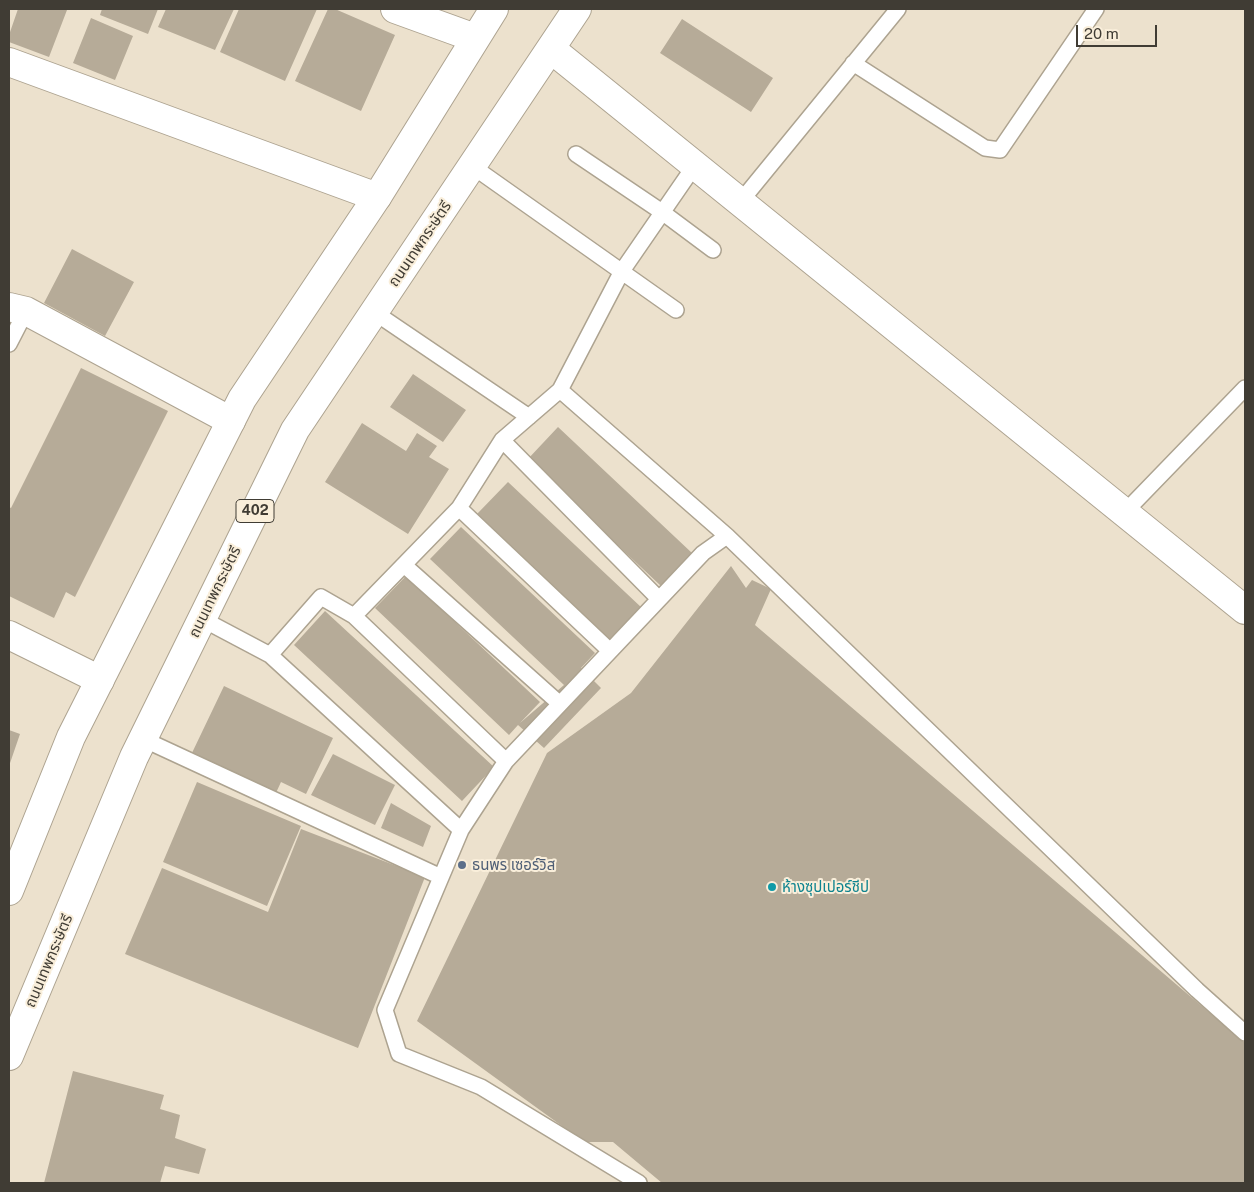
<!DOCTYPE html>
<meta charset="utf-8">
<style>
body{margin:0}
#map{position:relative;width:1254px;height:1192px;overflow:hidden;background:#ece1cd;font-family:"Public Sans",sans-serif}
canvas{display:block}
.frame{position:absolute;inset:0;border:10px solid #403c34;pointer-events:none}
.scale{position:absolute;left:1076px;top:25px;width:81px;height:22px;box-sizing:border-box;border:2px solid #403c34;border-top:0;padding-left:6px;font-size:15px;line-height:18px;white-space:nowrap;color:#403c34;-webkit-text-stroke:4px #f9eeda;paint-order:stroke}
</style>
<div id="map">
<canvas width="1254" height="1192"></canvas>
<div class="frame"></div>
<div class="scale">20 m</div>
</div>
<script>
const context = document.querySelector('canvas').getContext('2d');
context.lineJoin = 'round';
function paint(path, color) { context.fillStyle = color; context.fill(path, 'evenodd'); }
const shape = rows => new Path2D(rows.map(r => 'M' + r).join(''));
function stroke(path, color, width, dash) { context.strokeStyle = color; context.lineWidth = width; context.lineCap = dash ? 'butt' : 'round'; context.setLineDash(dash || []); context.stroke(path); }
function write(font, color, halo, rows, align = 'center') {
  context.font = font + ' "Public Sans","Noto Sans Thai",sans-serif'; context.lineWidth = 4; context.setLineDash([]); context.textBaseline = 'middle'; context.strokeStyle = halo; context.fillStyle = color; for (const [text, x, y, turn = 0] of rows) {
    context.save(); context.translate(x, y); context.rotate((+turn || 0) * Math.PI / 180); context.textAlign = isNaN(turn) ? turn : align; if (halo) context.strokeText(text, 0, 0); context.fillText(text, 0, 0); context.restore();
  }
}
const building = shape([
 [18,9,67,10,49,57,9,42,9,35],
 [102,9,158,9,148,34,100,15],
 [166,9,234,9,215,50,158,27],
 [239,9,317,9,285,81,220,52],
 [328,9,335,9,395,35,361,111,295,81],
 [91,18,133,36,115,80,73,63],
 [682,19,773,78,751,112,660,53],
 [72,249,134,282,105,336,44,303],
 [81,368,168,411,75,597,66,592,54,618,9,596,9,507,11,508],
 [413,374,466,410,443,442,390,407],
 [362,423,406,451,417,433,437,446,429,457,449,469,408,534,325,482],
 [558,427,692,553,661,586,527,460],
 [508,482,642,608,611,641,477,514],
 [461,527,595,653,581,668,601,688,544,748,518,725,509,735,375,608,406,576,540,702,520,723,564,685,430,559],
 [731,566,746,588,752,580,771,589,755,625,1245,1043,1245,1183,662,1183,613,1142,584,1142,417,1021,547,753,631,693],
 [325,611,494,767,462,801,294,645],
 [224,686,333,738,306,794,281,782,275,795,191,755],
 [9,730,20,734,9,766],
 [333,754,395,785,375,825,311,795],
 [197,782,301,826,267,906,163,862],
 [391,803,431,826,423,847,381,828],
 [301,829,425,877,358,1048,125,954,162,868,268,912],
 [73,1071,164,1095,160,1109,180,1115,175,1138,206,1149,199,1174,165,1166,160,1183,44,1183]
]);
const lane = shape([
 [853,63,985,148,1000,150,1096,9],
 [576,154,662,212,713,250],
 [472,166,676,310],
 [741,201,898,9],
 [374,312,529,417],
 [9,344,26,311],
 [502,440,659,599],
 [459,508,609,650],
 [1124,513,1245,388],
 [727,536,1197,990,1245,1033],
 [404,565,560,704,703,553,727,536,560,390],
 [354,616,506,761],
 [202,619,270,655,321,597,354,616,459,508,502,440,560,390,622,271,695,165],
 [270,655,461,830,385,1010,399,1054,481,1087,639,1183],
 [143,739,441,877],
 [461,830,506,761,560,704]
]);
const street = shape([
 [395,9,475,38],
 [551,49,1245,610],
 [9,62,377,197],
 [9,307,26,311,231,421],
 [9,635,100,680]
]);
const primary = shape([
 [9,891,71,737,242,399,377,197,494,9],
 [9,1056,134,757,295,430,577,9]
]);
const markers = [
 [462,865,5,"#5c6f8a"],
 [772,887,5,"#0f9aa8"]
];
const shields = [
 [255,511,38]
];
const shieldNames = [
 ["402",255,511]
];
const streetNames = [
 ["ถนนเทพกระษัตรี",420,244,-56],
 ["ถนนเทพกระษัตรี",215,592,-64],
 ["ถนนเทพกระษัตรี",49,961,-67]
];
const serviceNames = [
 ["ธนพร เซอร์วิส",472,865]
];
const cultureNames = [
 ["ห้างซุปเปอร์ชีป",782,887]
];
paint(building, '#b6ab98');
stroke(lane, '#ada390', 18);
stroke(street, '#ada390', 30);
stroke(primary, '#ada390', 30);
stroke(lane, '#fff', 15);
stroke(street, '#fff', 28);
stroke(primary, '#fff', 28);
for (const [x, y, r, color] of markers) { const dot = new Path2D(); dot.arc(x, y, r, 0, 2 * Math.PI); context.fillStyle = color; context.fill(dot); stroke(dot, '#f9eeda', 2); }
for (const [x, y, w] of shields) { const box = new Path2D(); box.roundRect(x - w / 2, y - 11.5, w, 23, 4); context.fillStyle = '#f9eeda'; context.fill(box); stroke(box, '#403c34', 1); }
write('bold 14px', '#403c34', null, shieldNames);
write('15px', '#403c34', '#f9eeda', streetNames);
write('15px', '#4e5e75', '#f9eeda', serviceNames, 'left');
write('15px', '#0d838f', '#f9eeda', cultureNames, 'left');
</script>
